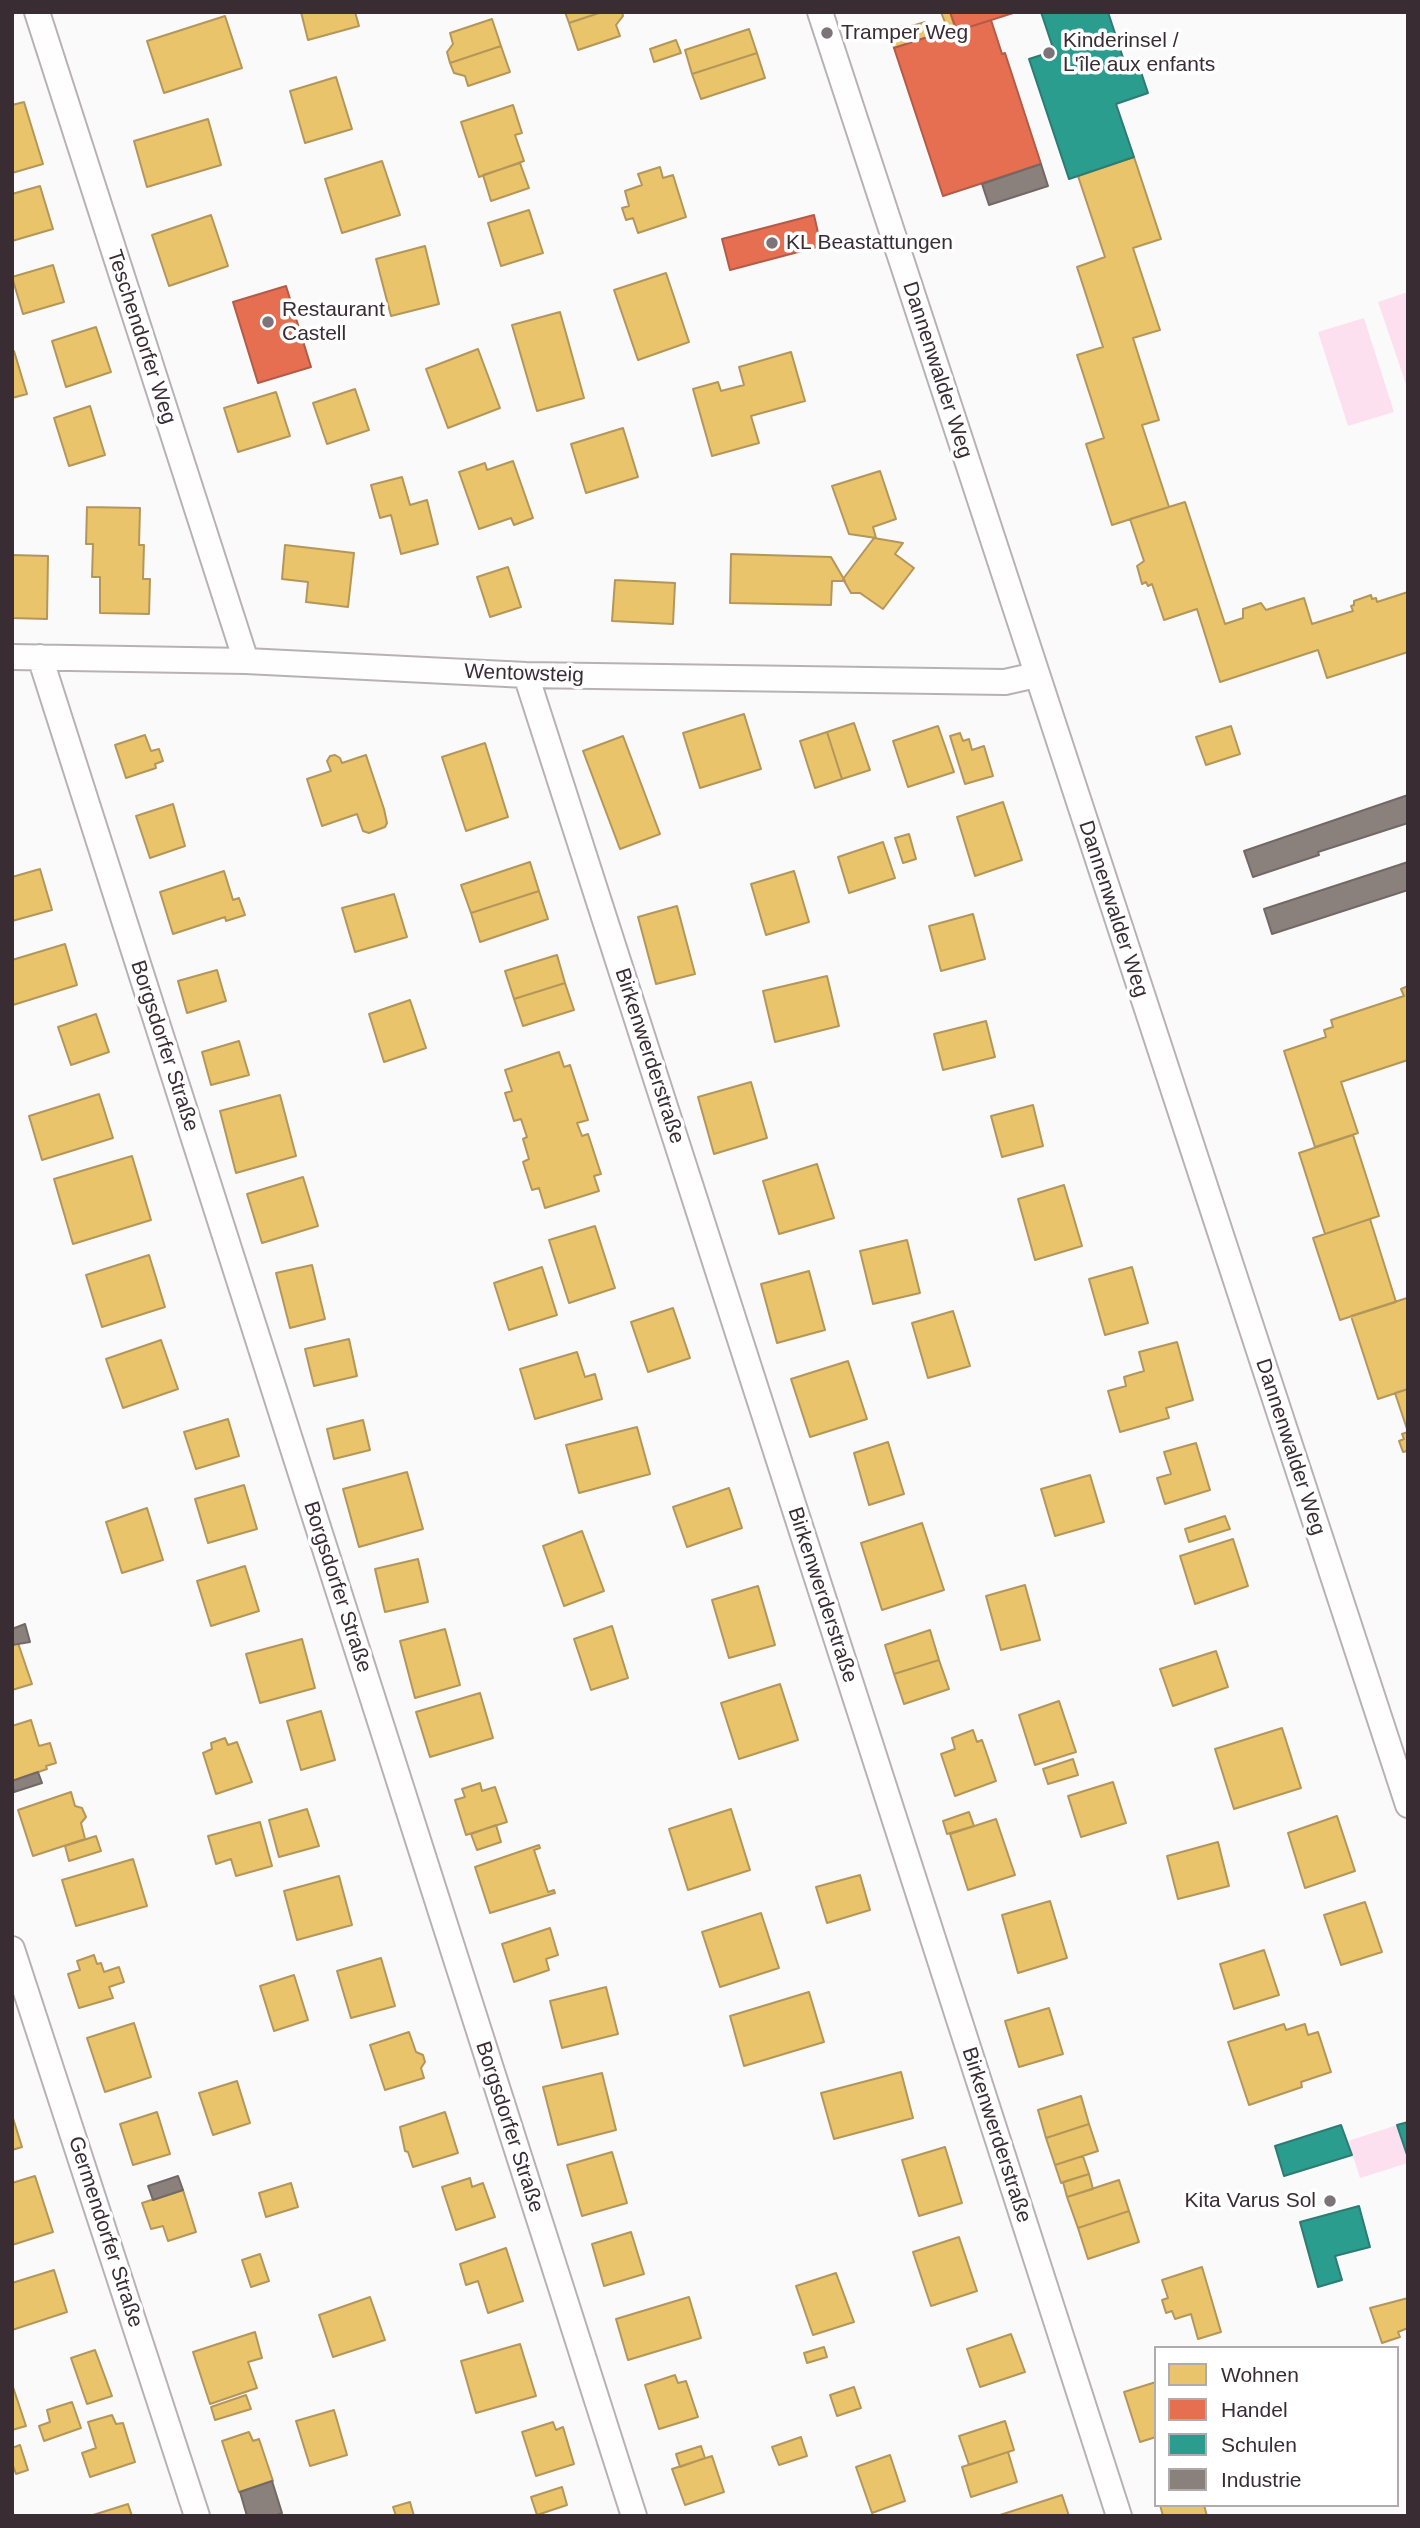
<!DOCTYPE html>
<meta charset="utf-8">
<style>
body{margin:0}
#map{position:relative;width:1420px;height:2528px;overflow:hidden;background:#fafafa;font-family:Arial,sans-serif}
canvas{display:block}
.frame{position:absolute;inset:0;border:14px solid #392c33;pointer-events:none}
.legend{position:absolute;left:1154px;top:2346px;width:245px;height:161px;box-sizing:border-box;background:#fff;border:2px solid #b0abad;margin:0;padding:9px 12px;list-style:none;font-size:21px;color:#392c33}
.legend li{display:flex;align-items:center;gap:14px;height:35px}
.legend b{width:35px;border:2px solid #b0abad}
</style>
<div id="map">
<canvas width="1420" height="2528"></canvas>
<div class="frame"></div>
<ul class="legend">
<li><b style="height:19px;background:#e9c46a"></b>Wohnen</li>
<li><b style="height:19px;background:#e76f51"></b>Handel</li>
<li><b style="height:19px;background:#2a9d8f"></b>Schulen</li>
<li><b style="height:19px;background:#8a817c"></b>Industrie</li>
</ul>
</div>
<script>
const context = document.querySelector('canvas').getContext('2d');
context.lineJoin = 'round';
function paint(path, color) { context.fillStyle = color; context.fill(path, 'evenodd'); }
const shape = rows => new Path2D(rows.map(r => 'M' + r).join(''));
function stroke(path, color, width, dash) { context.strokeStyle = color; context.lineWidth = width; context.lineCap = dash ? 'butt' : 'round'; context.setLineDash(dash || []); context.stroke(path); }
function write(font, color, halo, rows, align = 'center') {
  context.font = font + ' Arial,sans-serif'; context.lineWidth = 7; context.setLineDash([]); context.textBaseline = 'middle'; context.strokeStyle = halo; context.fillStyle = color; for (const [text, x, y, turn = 0] of rows) {
    context.save(); context.translate(x, y); context.rotate((+turn || 0) * Math.PI / 180); context.textAlign = isNaN(turn) ? turn : align; if (halo) context.strokeText(text, 0, 0); context.fillText(text, 0, 0); context.restore();
  }
}
const green = shape([
 [1408,292,1408,390,1378,302],
 [1364,318,1394,412,1348,426,1318,332],
 [1397,2125,1408,2163,1360,2178,1348,2141]
]);
const homes = shape([
 [301,12,355,12,359,26,308,40,301,12],
 [565,12,602,12,569,23,565,12],
 [602,12,622,12,623,16,616,25,620,36,578,50,569,23,602,12],
 [941,12,950,12,955,28,894,48,889,33,925,22,928,31,946,25,941,12],
 [225,16,242,68,164,93,147,41,225,16],
 [492,19,501,46,450,63,447,52,453,44,450,33,492,19],
 [749,29,757,53,692,74,685,50,749,29],
 [676,40,681,53,654,62,650,49,676,40],
 [501,46,510,72,468,86,465,76,454,73,450,63,501,46],
 [757,53,765,78,701,99,692,74,757,53],
 [336,77,352,129,305,143,290,91,336,77],
 [24,102,43,164,12,173,12,105,24,102],
 [513,105,522,133,515,135,524,161,479,177,461,122,513,105],
 [208,119,221,165,147,187,134,141,208,119],
 [1134,157,1161,239,1133,248,1160,330,1133,338,1159,420,1142,425,1169,507,1112,525,1086,444,1104,438,1077,355,1103,347,1077,267,1105,257,1078,176,1134,157],
 [382,161,400,215,342,233,325,179,382,161],
 [520,163,529,188,491,201,483,175,520,163],
 [660,167,663,178,673,175,686,217,638,233,633,218,626,220,622,208,629,206,625,191,642,185,638,174,660,167],
 [40,186,53,229,12,241,12,194,40,186],
 [529,210,543,253,501,266,488,223,529,210],
 [211,215,228,266,169,286,152,235,211,215],
 [425,246,439,304,391,316,376,259,425,246],
 [53,265,64,302,23,314,12,277,53,265],
 [666,273,689,342,638,360,614,290,666,273],
 [560,312,584,398,537,411,512,325,560,312],
 [96,327,111,372,66,387,52,341,96,327],
 [478,349,500,408,448,428,426,369,478,349],
 [14,351,27,394,12,398,12,352,14,351],
 [791,352,805,401,751,416,759,443,712,456,693,389,718,382,721,391,744,385,739,367,791,352],
 [355,389,369,430,327,444,313,403,355,389],
 [276,392,290,436,238,452,224,408,276,392],
 [90,406,105,455,69,466,54,418,90,406],
 [623,428,638,477,586,493,571,444,623,428],
 [513,461,533,518,514,525,511,518,479,529,459,472,485,463,487,470,513,461],
 [880,471,896,519,873,527,876,538,849,534,832,486,880,471],
 [402,477,410,505,427,500,438,544,401,554,391,515,380,518,371,485,402,477],
 [1185,502,1225,624,1243,618,1243,609,1261,603,1266,610,1304,598,1312,624,1353,611,1351,606,1354,605,1354,601,1371,595,1372,599,1376,598,1377,602,1408,592,1408,652,1327,678,1318,650,1220,682,1197,609,1164,620,1152,584,1148,586,1146,582,1142,584,1137,566,1144,561,1130,519,1185,502],
 [87,507,140,508,139,545,144,545,143,579,150,579,149,614,100,613,100,577,92,577,93,544,86,544,87,507],
 [874,538,903,543,895,554,914,568,883,609,860,593,851,593,843,579,874,538],
 [285,545,354,553,348,607,306,602,308,582,282,579,285,545],
 [731,554,831,557,845,581,832,581,831,605,730,603,731,554],
 [12,555,48,556,47,619,12,618,12,555],
 [508,567,521,607,490,617,477,577,508,567],
 [615,580,675,583,673,624,612,621,615,580],
 [744,714,761,769,700,788,683,733,744,714],
 [854,723,870,770,842,779,827,732,854,723],
 [938,726,954,772,908,787,893,741,938,726],
 [1231,726,1240,754,1206,765,1196,737,1231,726],
 [827,732,842,779,815,788,800,741,827,732],
 [960,733,963,741,969,739,972,750,984,746,993,776,965,784,950,736,960,733],
 [145,735,151,751,159,749,163,761,155,764,156,768,126,778,115,745,145,735],
 [623,736,660,834,620,849,583,751,623,736],
 [485,743,508,817,466,831,442,757,485,743],
 [335,755,340,758,342,763,366,755,384,809,387,823,385,827,369,833,363,831,357,814,322,826,307,779,331,771,327,761,330,756,335,755],
 [1003,802,1022,860,975,876,957,817,1003,802],
 [173,804,185,846,150,858,136,816,173,804],
 [909,834,916,859,903,863,895,838,909,834],
 [883,842,895,878,849,893,838,857,883,842],
 [530,862,539,891,471,913,461,885,530,862],
 [40,869,52,910,12,921,12,877,40,869],
 [224,871,233,900,239,898,245,915,226,921,225,917,173,934,160,892,224,871],
 [794,871,809,922,766,935,751,884,794,871],
 [539,891,548,919,480,942,471,913,539,891],
 [394,894,407,937,355,952,342,908,394,894],
 [677,906,695,974,656,984,638,917,677,906],
 [973,914,985,959,941,971,929,926,973,914],
 [65,944,77,985,13,1005,12,960,65,944],
 [557,955,565,983,514,999,505,971,557,955],
 [217,970,226,1001,187,1013,178,981,217,970],
 [827,976,839,1026,775,1042,763,991,827,976],
 [565,983,574,1010,523,1026,514,999,565,983],
 [1408,986,1408,1060,1341,1082,1358,1133,1315,1147,1284,1051,1326,1037,1324,1030,1333,1027,1331,1020,1404,996,1401,989,1408,986],
 [410,1000,426,1048,384,1062,369,1014,410,1000],
 [96,1014,109,1052,71,1065,58,1027,96,1014],
 [986,1021,995,1057,943,1070,934,1034,986,1021],
 [239,1041,249,1075,211,1085,202,1052,239,1041],
 [559,1052,564,1067,570,1065,588,1120,577,1123,582,1136,588,1134,601,1174,594,1176,599,1191,545,1208,539,1188,532,1190,523,1162,529,1159,523,1139,527,1137,521,1119,514,1121,505,1093,512,1091,505,1070,559,1052],
 [751,1082,767,1138,714,1154,698,1097,751,1082],
 [99,1094,113,1138,42,1160,29,1116,99,1094],
 [280,1095,296,1156,236,1173,220,1111,280,1095],
 [1033,1105,1043,1146,1002,1157,991,1116,1033,1105],
 [1353,1135,1379,1216,1325,1234,1299,1153,1353,1135],
 [132,1156,151,1220,73,1244,54,1179,132,1156],
 [817,1164,834,1218,779,1234,763,1181,817,1164],
 [303,1177,318,1226,262,1243,247,1194,303,1177],
 [1064,1185,1082,1246,1035,1260,1018,1199,1064,1185],
 [1370,1219,1396,1302,1340,1320,1313,1238,1370,1219],
 [595,1226,615,1288,569,1303,549,1240,595,1226],
 [907,1240,920,1293,873,1304,860,1251,907,1240],
 [149,1255,165,1307,102,1327,86,1275,149,1255],
 [312,1265,325,1319,290,1328,276,1273,312,1265],
 [542,1267,557,1315,509,1330,494,1283,542,1267],
 [1132,1267,1148,1323,1105,1335,1089,1279,1132,1267],
 [809,1271,825,1330,777,1343,761,1284,809,1271],
 [1407,1298,1408,1389,1378,1399,1351,1316,1407,1298],
 [673,1308,690,1358,648,1372,631,1322,673,1308],
 [953,1311,970,1366,928,1378,912,1323,953,1311],
 [349,1339,357,1376,314,1386,305,1349,349,1339],
 [161,1340,178,1389,123,1408,106,1359,161,1340],
 [1177,1342,1193,1400,1166,1408,1169,1418,1120,1432,1108,1391,1126,1386,1124,1377,1144,1371,1139,1352,1177,1342],
 [577,1352,585,1377,595,1374,602,1399,535,1419,520,1369,577,1352],
 [848,1361,867,1419,810,1437,791,1379,848,1361],
 [1408,1389,1408,1432,1395,1393,1408,1389],
 [228,1419,239,1456,196,1469,184,1432,228,1419],
 [363,1420,370,1450,334,1459,327,1429,363,1420],
 [637,1427,650,1474,579,1493,566,1445,637,1427],
 [1408,1432,1408,1454,1407,1451,1403,1452,1399,1441,1404,1439,1402,1434,1408,1432],
 [888,1442,904,1494,869,1505,854,1453,888,1442],
 [1196,1443,1210,1490,1165,1504,1157,1478,1171,1474,1164,1452,1196,1443],
 [407,1472,423,1529,359,1547,343,1489,407,1472],
 [1090,1475,1104,1522,1055,1536,1041,1489,1090,1475],
 [244,1485,257,1529,208,1543,195,1499,244,1485],
 [729,1488,742,1528,687,1547,673,1507,729,1488],
 [147,1508,163,1560,122,1573,106,1522,147,1508],
 [1225,1516,1230,1529,1189,1542,1185,1529,1225,1516],
 [922,1523,944,1590,882,1610,861,1543,922,1523],
 [582,1531,604,1591,564,1606,543,1546,582,1531],
 [1233,1539,1248,1586,1195,1604,1180,1556,1233,1539],
 [418,1559,428,1602,385,1612,375,1569,418,1559],
 [245,1566,259,1611,211,1626,197,1581,245,1566],
 [1025,1585,1040,1640,1001,1650,986,1596,1025,1585],
 [758,1586,775,1645,729,1658,712,1600,758,1586],
 [612,1626,628,1678,591,1690,574,1639,612,1626],
 [445,1629,460,1685,415,1698,400,1641,445,1629],
 [930,1630,939,1660,894,1674,885,1645,930,1630],
 [302,1639,315,1688,260,1703,246,1654,302,1639],
 [18,1643,32,1684,12,1690,12,1645,18,1643],
 [1216,1651,1228,1687,1173,1706,1160,1669,1216,1651],
 [939,1660,949,1689,904,1704,894,1674,939,1660],
 [780,1684,798,1740,739,1759,721,1703,780,1684],
 [480,1693,493,1738,430,1757,416,1712,480,1693],
 [1059,1701,1076,1752,1035,1765,1019,1715,1059,1701],
 [321,1711,335,1760,301,1770,287,1721,321,1711],
 [31,1720,39,1746,50,1743,56,1763,46,1766,47,1769,12,1781,12,1726,31,1720],
 [1282,1728,1301,1788,1234,1809,1215,1749,1282,1728],
 [973,1730,977,1742,982,1740,996,1781,955,1796,941,1754,955,1749,952,1738,973,1730],
 [225,1738,228,1745,237,1742,252,1782,216,1794,203,1753,212,1749,211,1743,225,1738],
 [1073,1759,1078,1775,1048,1784,1043,1769,1073,1759],
 [1113,1782,1126,1823,1081,1837,1068,1796,1113,1782],
 [480,1783,482,1791,495,1787,507,1822,466,1835,455,1800,465,1797,462,1789,480,1783],
 [71,1792,75,1806,82,1808,86,1817,81,1823,85,1839,33,1856,18,1810,71,1792],
 [307,1809,319,1846,279,1857,269,1820,307,1809],
 [731,1809,750,1870,688,1890,669,1829,731,1809],
 [969,1812,974,1826,947,1834,943,1821,969,1812],
 [1337,1816,1355,1871,1305,1888,1288,1833,1337,1816],
 [996,1819,1015,1875,968,1890,950,1834,996,1819],
 [260,1822,272,1866,236,1876,231,1859,216,1864,208,1836,260,1822],
 [496,1825,501,1842,477,1850,471,1834,496,1825],
 [96,1836,101,1851,69,1861,65,1846,96,1836],
 [1218,1842,1229,1886,1178,1899,1167,1856,1218,1842],
 [539,1845,540,1848,534,1850,548,1892,554,1890,555,1893,490,1913,475,1867,539,1845],
 [133,1859,147,1906,76,1926,62,1880,133,1859],
 [860,1875,870,1910,827,1923,816,1887,860,1875],
 [339,1876,352,1925,297,1940,284,1891,339,1876],
 [1050,1901,1067,1958,1018,1973,1002,1915,1050,1901],
 [1365,1902,1382,1952,1341,1965,1324,1915,1365,1902],
 [761,1913,779,1968,720,1987,702,1932,761,1913],
 [550,1928,558,1955,546,1959,549,1970,514,1982,502,1944,550,1928],
 [1264,1950,1279,1995,1234,2009,1220,1964,1264,1950],
 [94,1955,97,1964,101,1963,104,1972,119,1967,124,1982,109,1987,113,1998,79,2008,68,1974,80,1970,77,1961,94,1955],
 [381,1958,395,2006,351,2018,337,1971,381,1958],
 [294,1975,308,2020,274,2031,260,1986,294,1975],
 [606,1987,618,2034,562,2048,550,2001,606,1987],
 [809,1992,824,2042,744,2066,730,2016,809,1992],
 [1049,2008,1063,2054,1019,2067,1005,2021,1049,2008],
 [134,2023,151,2077,105,2092,87,2038,134,2023],
 [1284,2024,1286,2030,1305,2024,1308,2035,1318,2032,1331,2072,1301,2082,1302,2087,1249,2105,1228,2042,1284,2024],
 [409,2032,416,2052,423,2055,425,2062,421,2068,424,2078,385,2090,370,2045,409,2032],
 [901,2072,913,2118,834,2139,821,2093,901,2072],
 [602,2073,616,2130,558,2145,543,2087,602,2073],
 [237,2081,250,2123,213,2135,199,2093,237,2081],
 [1081,2096,1089,2124,1046,2138,1038,2110,1081,2096],
 [157,2112,170,2154,133,2165,120,2124,157,2112],
 [445,2112,458,2153,413,2167,408,2152,405,2151,400,2127,445,2112],
 [12,2115,22,2147,12,2150,12,2115],
 [1089,2124,1098,2151,1055,2165,1046,2138,1089,2124],
 [945,2147,962,2203,919,2216,902,2160,945,2147],
 [612,2152,627,2203,582,2216,567,2165,612,2152],
 [1083,2156,1089,2174,1061,2183,1055,2165,1083,2156],
 [1089,2174,1093,2189,1067,2197,1063,2182,1089,2174],
 [35,2176,53,2232,12,2245,12,2183,35,2176],
 [470,2178,472,2187,483,2183,495,2217,456,2230,442,2187,470,2178],
 [1119,2180,1129,2211,1078,2228,1067,2197,1119,2180],
 [291,2183,298,2207,266,2217,259,2193,291,2183],
 [183,2190,196,2232,168,2241,163,2226,151,2229,142,2203,183,2190],
 [1129,2211,1139,2242,1088,2259,1078,2228,1129,2211],
 [631,2232,644,2274,604,2286,592,2244,631,2232],
 [959,2237,977,2291,931,2306,913,2252,959,2237],
 [506,2248,523,2301,488,2313,478,2281,466,2285,460,2264,506,2248],
 [260,2254,269,2281,251,2287,242,2260,260,2254],
 [1202,2267,1221,2332,1198,2339,1191,2314,1175,2319,1172,2311,1166,2313,1162,2300,1168,2298,1162,2280,1202,2267],
 [54,2270,67,2312,12,2330,12,2283,54,2270],
 [836,2273,854,2322,813,2335,796,2286,836,2273],
 [370,2297,385,2340,333,2357,319,2315,370,2297],
 [689,2297,701,2338,628,2360,616,2319,689,2297],
 [1408,2298,1408,2328,1398,2332,1400,2337,1382,2343,1370,2308,1408,2298],
 [255,2332,262,2358,248,2362,257,2388,210,2404,193,2352,255,2332],
 [1011,2334,1025,2372,980,2387,967,2349,1011,2334],
 [520,2344,536,2396,476,2413,461,2361,520,2344],
 [824,2347,827,2357,807,2363,804,2353,824,2347],
 [95,2350,112,2396,87,2404,71,2358,95,2350],
 [675,2375,678,2383,686,2381,698,2417,659,2429,645,2385,675,2375],
 [1156,2382,1156,2437,1140,2442,1124,2392,1156,2382],
 [12,2384,26,2426,12,2430,12,2384],
 [854,2387,861,2408,837,2416,830,2395,854,2387],
 [246,2395,251,2409,215,2420,211,2407,246,2395],
 [72,2402,81,2428,44,2441,39,2426,50,2422,47,2410,72,2402],
 [334,2410,347,2455,310,2466,296,2421,334,2410],
 [112,2415,116,2424,123,2423,135,2462,90,2477,82,2453,96,2448,88,2422,112,2415],
 [1005,2421,1014,2450,969,2465,959,2436,1005,2421],
 [553,2422,556,2430,563,2427,574,2464,536,2476,522,2432,553,2422],
 [249,2432,253,2441,259,2439,273,2481,239,2492,222,2441,249,2432],
 [801,2437,807,2456,779,2465,772,2447,801,2437],
 [20,2445,28,2470,16,2474,12,2463,12,2448,20,2445],
 [701,2446,705,2458,680,2467,676,2454,701,2446],
 [1008,2452,1017,2482,971,2497,962,2467,1008,2452],
 [890,2455,905,2501,872,2513,856,2467,890,2455],
 [712,2456,724,2492,685,2505,672,2469,712,2456],
 [562,2487,567,2505,537,2515,531,2497,562,2487],
 [1062,2495,1069,2516,997,2516,1062,2495],
 [410,2502,414,2516,396,2516,393,2507,410,2502],
 [128,2504,132,2516,90,2516,128,2504],
 [1160,2505,1204,2505,1207,2516,1163,2516,1160,2505]
]);
const shops = shape([
 [950,12,1013,12,1013,13,957,31,950,12],
 [991,20,1002,54,1005,53,1041,164,943,196,894,48,955,28,957,31,991,20],
 [814,215,821,246,730,270,722,239,814,215],
 [286,286,311,367,258,383,233,302,286,286]
]);
const schools = shape([
 [1041,12,1108,12,1127,70,1139,66,1148,93,1116,104,1134,157,1069,179,1029,59,1054,51,1041,12],
 [1408,2122,1408,2158,1397,2125,1408,2122],
 [1341,2125,1352,2155,1284,2176,1275,2146,1341,2125],
 [1359,2206,1370,2247,1335,2256,1342,2280,1318,2287,1300,2222,1359,2206]
]);
const industry = shape([
 [1041,164,1048,186,989,205,982,184,1041,164],
 [1408,795,1408,823,1318,852,1319,855,1253,877,1244,851,1408,795],
 [1408,862,1408,890,1272,934,1264,909,1408,862],
 [25,1624,30,1642,12,1645,12,1629,25,1624],
 [38,1772,42,1783,14,1792,12,1781,38,1772],
 [178,2176,183,2190,153,2200,148,2186,178,2176],
 [272,2481,282,2513,275,2516,247,2516,240,2492,272,2481]
]);
const street = shape([
 [37,12,246,661],
 [820,12,1408,1805],
 [12,657,246,661,526,675,1005,682,1036,675],
 [40,657,634,2516],
 [526,675,1119,2516],
 [12,1949,197,2516]
]);
const markers = [
 [827,33,7,"#7d7479"],
 [1049,53,7,"#7d7479"],
 [772,243,7,"#7d7479"],
 [268,322,7,"#7d7479"],
 [1330,2201,7,"#7d7479"]
];
const poiNames = [
 ["Tramper Weg",841,33],
 ["Kinderinsel /",1063,41],
 ["L'île aux enfants",1063,65],
 ["KL Beastattungen",786,243],
 ["Restaurant",282,310],
 ["Castell",282,334],
 ["Kita Varus Sol",1316,2201,"right"]
];
const streetNames = [
 ["Teschendorfer Weg",141,337,72],
 ["Dannenwalder Weg",937,370,72],
 ["Wentowsteig",524,674,2],
 ["Dannenwalder Weg",1113,909,72],
 ["Borgsdorfer Straße",164,1046,72],
 ["Birkenwerderstraße",649,1056,72],
 ["Dannenwalder Weg",1290,1447,72],
 ["Borgsdorfer Straße",337,1587,72],
 ["Birkenwerderstraße",822,1595,72],
 ["Borgsdorfer Straße",509,2127,72],
 ["Birkenwerderstraße",996,2135,72],
 ["Germendorfer Straße",105,2232,72]
];
paint(green, '#fce0ef');
paint(homes, '#e9c46a');
stroke(homes, '#b4965a', 2);
paint(shops, '#e76f51');
stroke(shops, '#b35b48', 2);
paint(schools, '#2a9d8f');
stroke(schools, '#2e7b73', 2);
paint(industry, '#8a817c');
stroke(industry, '#726866', 2);
stroke(street, '#b7b1b5', 28);
stroke(street, '#fefefe', 24);
for (const [x, y, r, color] of markers) { const dot = new Path2D(); dot.arc(x, y, r, 0, 2 * Math.PI); context.fillStyle = color; context.fill(dot); stroke(dot, '#fff', 2.5); }
write('21px', '#392c33', '#fff', poiNames, 'left');
write('21px', '#392c33', '#fff', streetNames);
</script>
